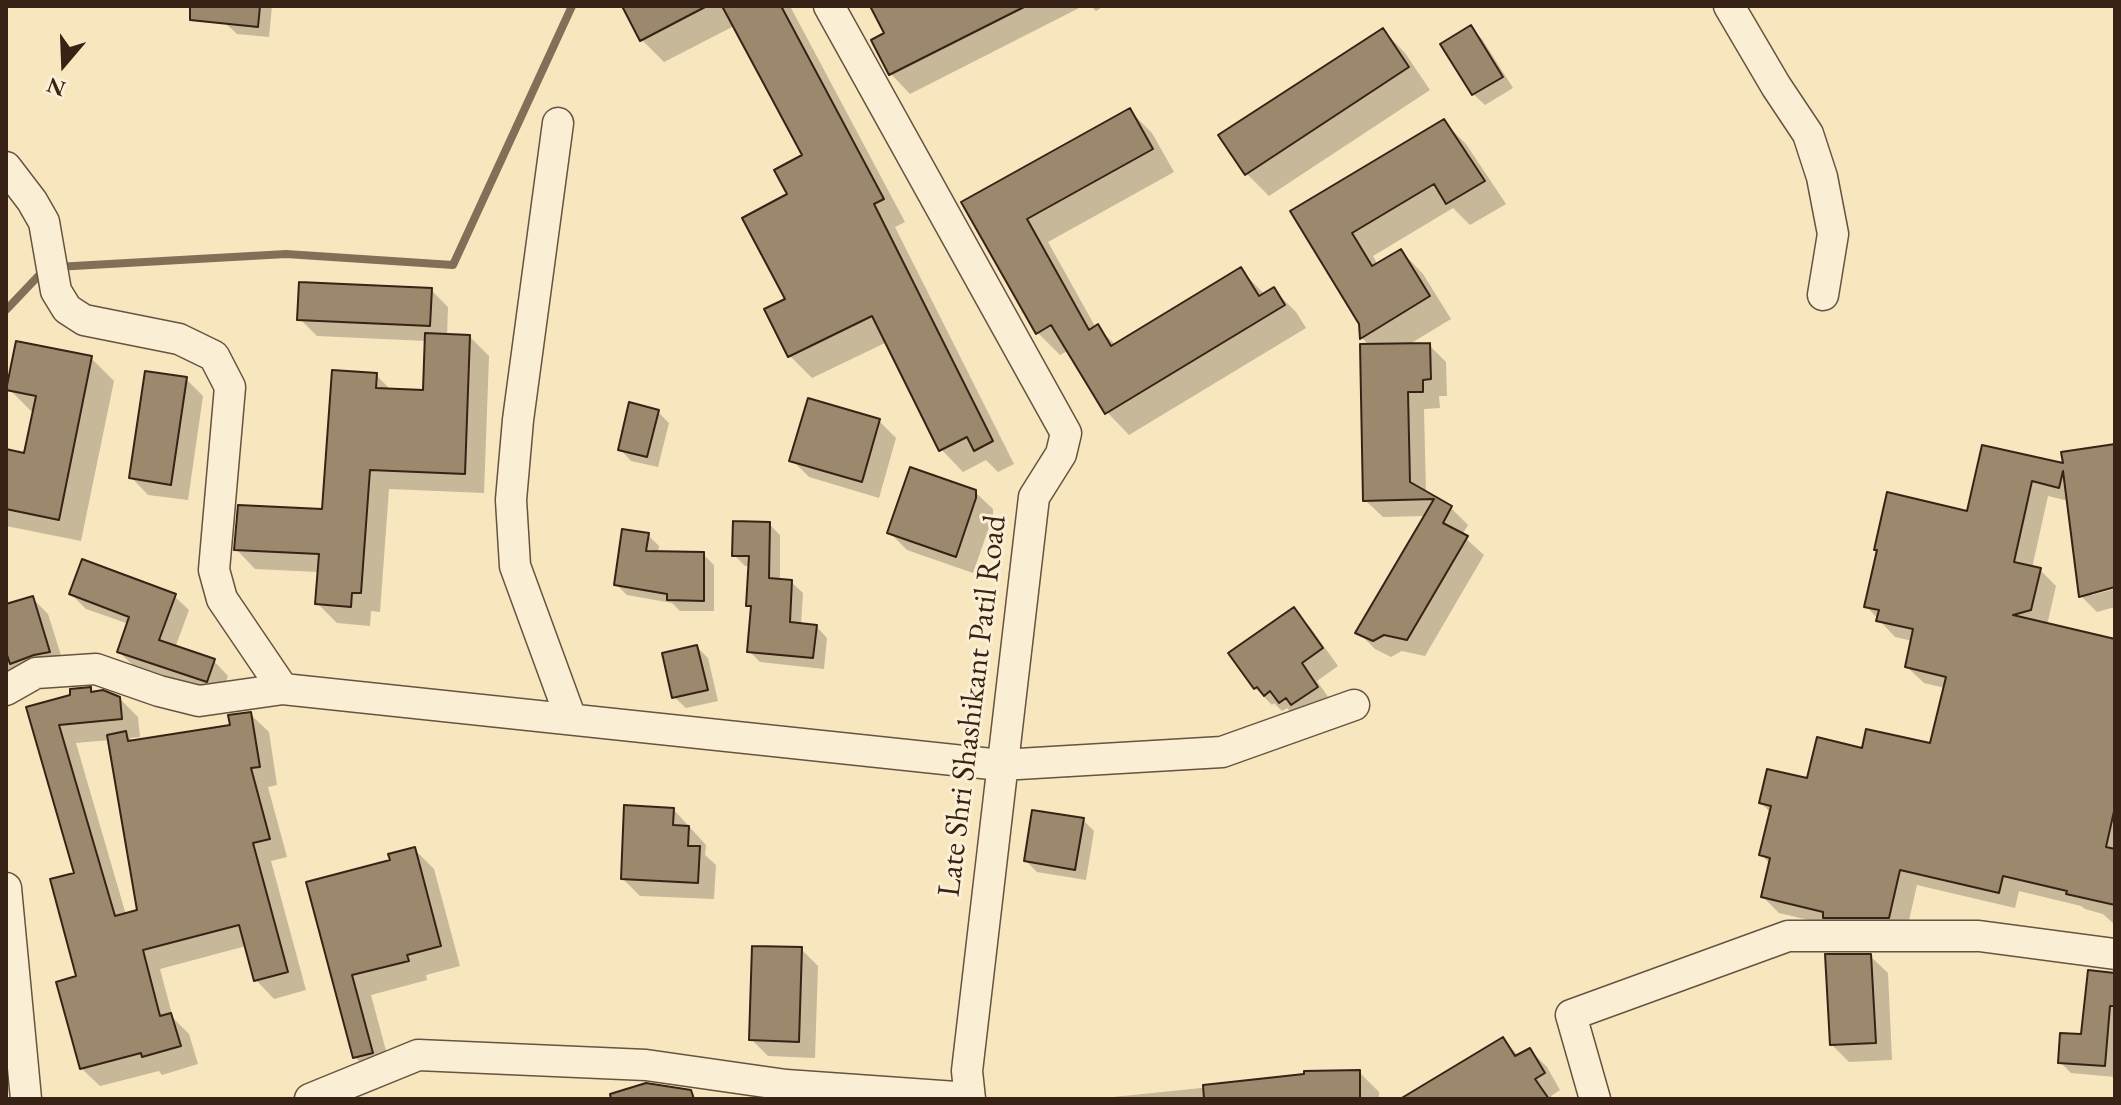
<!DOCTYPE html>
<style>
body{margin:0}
#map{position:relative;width:2121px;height:1105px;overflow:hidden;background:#f8e6be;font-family:"EB Garamond",serif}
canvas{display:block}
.frame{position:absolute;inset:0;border:8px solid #372215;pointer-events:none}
.north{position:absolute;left:24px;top:24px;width:80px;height:80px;-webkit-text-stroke:6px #faefd5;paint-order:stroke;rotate:199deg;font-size:22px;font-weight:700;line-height:32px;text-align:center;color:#372215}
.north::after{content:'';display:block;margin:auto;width:28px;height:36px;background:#372215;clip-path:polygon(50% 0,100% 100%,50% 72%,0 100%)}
</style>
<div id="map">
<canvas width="2121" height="1105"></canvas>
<div class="frame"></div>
<div class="north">N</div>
</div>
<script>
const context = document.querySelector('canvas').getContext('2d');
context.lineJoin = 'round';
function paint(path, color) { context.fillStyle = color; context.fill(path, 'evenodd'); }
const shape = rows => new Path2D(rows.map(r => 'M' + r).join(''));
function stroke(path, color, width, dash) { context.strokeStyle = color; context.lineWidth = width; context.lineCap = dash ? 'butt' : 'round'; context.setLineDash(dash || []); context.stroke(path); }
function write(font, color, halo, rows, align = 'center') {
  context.font = font + ' "EB Garamond",serif'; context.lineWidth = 6; context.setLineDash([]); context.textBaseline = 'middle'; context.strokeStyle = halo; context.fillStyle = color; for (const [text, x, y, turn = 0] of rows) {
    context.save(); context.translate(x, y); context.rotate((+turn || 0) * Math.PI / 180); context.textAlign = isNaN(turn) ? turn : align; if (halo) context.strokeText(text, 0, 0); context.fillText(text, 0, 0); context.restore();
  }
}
const shadow = shape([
 [227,6,272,6,269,37,237,34,225,23],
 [624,6,790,6,905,222,895,227,1014,464,998,472,986,460,963,472,941,449,887,342,812,378,790,356,787,300,790,195,804,156,734,26,664,62,642,40],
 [872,6,1083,6,910,94,891,74,887,34],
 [1091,6,1104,6,1096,11],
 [1471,28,1482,39,1513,88,1485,105,1473,94],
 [1383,30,1405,53,1430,90,1269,196,1246,173],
 [1130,111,1152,133,1174,172,1048,242,1096,328,1097,327,1116,345,1241,270,1265,295,1274,290,1296,312,1306,328,1129,435,1107,412,1069,350,1060,355,1037,332,964,202],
 [1443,121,1466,144,1506,204,1470,225,1453,208,1373,256,1378,265,1401,251,1423,274,1451,319,1408,345,1429,345,1446,362,1447,396,1439,396,1440,408,1424,409,1426,494,1451,508,1468,525,1462,535,1484,555,1425,656,1402,651,1391,657,1375,649,1358,632,1426,516,1383,517,1365,500,1370,346,1362,338,1361,323,1293,212],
 [431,290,448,307,447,336,470,337,489,356,484,493,389,489,380,612,371,611,370,626,337,623,317,603,319,572,255,569,236,549,324,511,376,375,392,391,425,392,427,341,317,336,300,319],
 [91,358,114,381,81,541,6,526,6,451,26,455,34,412,31,411,9,389],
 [186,379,203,396,188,500,148,495,131,477],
 [658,412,669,423,658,467,631,461,620,449],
 [879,421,896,438,879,498,809,477,792,460],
 [2115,446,2115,585,2092,591,2092,595,2115,589,2115,607,2097,612,2081,596,2069,501,2048,496,2032,568,2040,570,2056,586,2047,625,2115,641,2115,925,2103,914,2085,909,2081,906,2019,891,2015,908,1917,885,1906,934,1834,926,1779,913,1763,897,1770,864,1761,854,1771,813,1761,803,1809,780,1863,750,1932,746,1945,688,1924,683,1907,667,1913,641,1895,637,1866,606,1879,552,1876,549,1969,513,1984,447,2065,465],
 [975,492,993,509,993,516,973,573,907,550,890,533],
 [769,524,780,535,780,581,791,582,803,593,801,625,816,626,827,638,824,669,760,662,749,651,753,610,748,605,751,566,745,566,734,555],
 [648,535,659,546,658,553,703,554,714,565,714,611,680,611,672,603,627,595,616,584],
 [71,594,174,596,189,610,175,648,214,661,228,676,221,695,134,666,119,652,129,624,86,609],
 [32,598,48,614,65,668,6,681,6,606],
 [1293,610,1310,627,1338,666,1317,681,1333,704,1297,719,1287,708,1282,711,1274,703,1272,705,1255,688],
 [697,647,708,658,718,701,686,708,674,697],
 [90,689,94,693,119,698,138,717,140,737,130,738,134,742,232,726,250,714,269,732,277,785,268,787,287,857,271,861,306,990,274,999,256,980,246,946,160,969,173,1018,189,1034,198,1064,162,1075,159,1071,100,1086,81,1068,77,874,28,708],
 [110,740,140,912,126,915,76,743],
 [674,810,706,845,705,855,716,865,714,899,640,896,623,879],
 [1083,820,1094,831,1086,880,1037,872,1026,861],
 [414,849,434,869,460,966,426,975,427,980,371,995,392,1073,375,1077,355,1057,309,884,392,862],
 [801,949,818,966,815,1058,768,1056,751,1039],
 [1870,956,1888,973,1892,1060,1849,1062,1832,1045],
 [2115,975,2115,1077,2071,1073,2060,1062,2083,1036],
 [1503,1040,1519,1056,1530,1050,1547,1067,1560,1090,1551,1096,1553,1099,1404,1099],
 [1359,1072,1379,1092,1379,1099,1103,1098]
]);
const stream = shape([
 [56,267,286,254,453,265,572,6],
 [6,310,44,270]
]);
const building = shape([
 [190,6,260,6,258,27,190,20,190,6],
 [622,6,707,6,640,41,622,6],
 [722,6,781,6,884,199,874,204,993,441,974,451,967,437,939,451,872,316,788,357,764,309,785,299,742,218,787,194,774,170,802,155,722,6],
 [870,6,1026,6,889,75,871,40,884,33,870,6],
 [1471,25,1503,77,1472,95,1440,44,1471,25],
 [1383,28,1409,67,1245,175,1218,135,1383,28],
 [1130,108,1153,149,1027,219,1089,330,1098,324,1111,346,1241,267,1259,296,1274,287,1285,305,1105,414,1051,325,1036,334,961,202,1130,108],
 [1444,119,1485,181,1446,204,1434,184,1352,233,1372,266,1401,249,1430,296,1360,339,1359,324,1290,211,1444,119],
 [299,282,432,288,430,326,297,320,299,282],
 [425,333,470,335,465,474,370,470,361,593,352,593,351,607,315,604,319,554,234,550,238,505,322,509,332,370,377,373,376,388,423,390,425,333],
 [16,341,92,356,59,520,6,509,6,449,24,453,36,396,6,390,16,341],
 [1430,343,1431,379,1423,380,1423,392,1408,392,1410,482,1452,506,1443,523,1468,536,1407,640,1384,635,1373,641,1355,633,1434,499,1363,501,1360,344,1430,343],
 [145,371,187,377,171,485,129,478,145,371],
 [808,398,880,419,862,482,789,461,808,398],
 [629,402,659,410,647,457,618,450,629,402],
 [2115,444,2115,587,2079,597,2063,471,2059,488,2032,481,2014,562,2041,568,2031,610,2013,615,2115,639,2115,807,2106,847,2115,849,2115,905,2066,894,2067,891,2003,876,1999,893,1900,870,1889,918,1823,918,1823,912,1761,897,1770,858,1759,855,1771,806,1759,803,1767,769,1807,778,1817,737,1862,748,1866,729,1930,743,1946,677,1905,667,1913,629,1876,621,1879,610,1864,607,1877,550,1874,550,1887,492,1967,511,1982,445,2063,463,2061,452,2115,444],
 [910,467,976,490,976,498,956,557,887,533,910,467],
 [733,521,770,522,769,578,792,580,790,622,817,625,813,658,747,652,751,606,746,606,749,556,732,556,733,521],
 [622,529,649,533,646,551,704,552,704,601,667,600,667,594,614,585,622,529],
 [82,559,176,594,159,640,215,659,207,682,117,652,129,617,69,594,82,559],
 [33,596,50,652,34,655,10,664,6,652,6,604,33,596],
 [1294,607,1323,648,1302,663,1318,687,1291,705,1286,698,1279,703,1270,691,1264,696,1257,687,1254,689,1228,653,1294,607],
 [697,645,708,690,672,698,662,653,697,645],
 [91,687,91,692,103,690,120,697,122,719,59,725,115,916,137,910,107,735,126,731,128,741,230,725,228,715,251,712,260,767,251,768,270,839,253,843,288,972,254,981,239,925,143,950,160,1016,171,1013,181,1046,142,1057,141,1053,80,1069,56,982,76,976,50,879,74,873,26,707,70,695,70,689,91,687],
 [624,805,674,808,673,825,689,826,688,846,700,846,698,883,621,879,624,805],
 [1032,810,1084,818,1075,870,1024,861,1032,810],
 [415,847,441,946,407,955,409,961,352,975,373,1053,353,1058,306,882,390,860,388,854,415,847],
 [752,946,802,947,799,1042,749,1040,752,946],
 [1825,954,1871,954,1876,1043,1830,1045,1825,954],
 [2088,970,2115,973,2115,1006,2110,1006,2105,1066,2058,1063,2060,1033,2081,1034,2088,970],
 [1503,1037,1515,1056,1530,1048,1545,1073,1535,1079,1549,1099,1400,1099,1503,1037],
 [1360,1070,1360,1099,1204,1099,1203,1085,1304,1074,1304,1071,1360,1070],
 [646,1083,691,1090,694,1099,611,1099,610,1094,646,1083]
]);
const minor = shape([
 [829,6,1066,433,1061,454,1034,497,967,1071,970,1099],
 [1729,6,1776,86,1808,134,1822,177,1833,234,1823,295],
 [558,123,518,420,511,500,515,566,571,719],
 [6,167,32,201,44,222,56,291,67,309,84,320,179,339,214,356,230,387,214,570,222,599,283,689],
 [6,690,36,673,96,669,159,691,199,701,283,689,1001,765,1222,752,1354,705],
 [6,888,26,1099],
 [310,1099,418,1055,646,1065,786,1085,970,1098],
 [1595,1099,1571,1015,1788,936,1979,936,2115,954]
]);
const streetNames = [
 ["Late Shri Shashikant Patil Road",973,706,-83]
];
paint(shadow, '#0003');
stroke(stream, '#836f58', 8);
paint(building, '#9b886d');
stroke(building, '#372215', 2);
stroke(minor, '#67533f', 33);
stroke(minor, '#faefd5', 30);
write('32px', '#372215', '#faefd5', streetNames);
</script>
